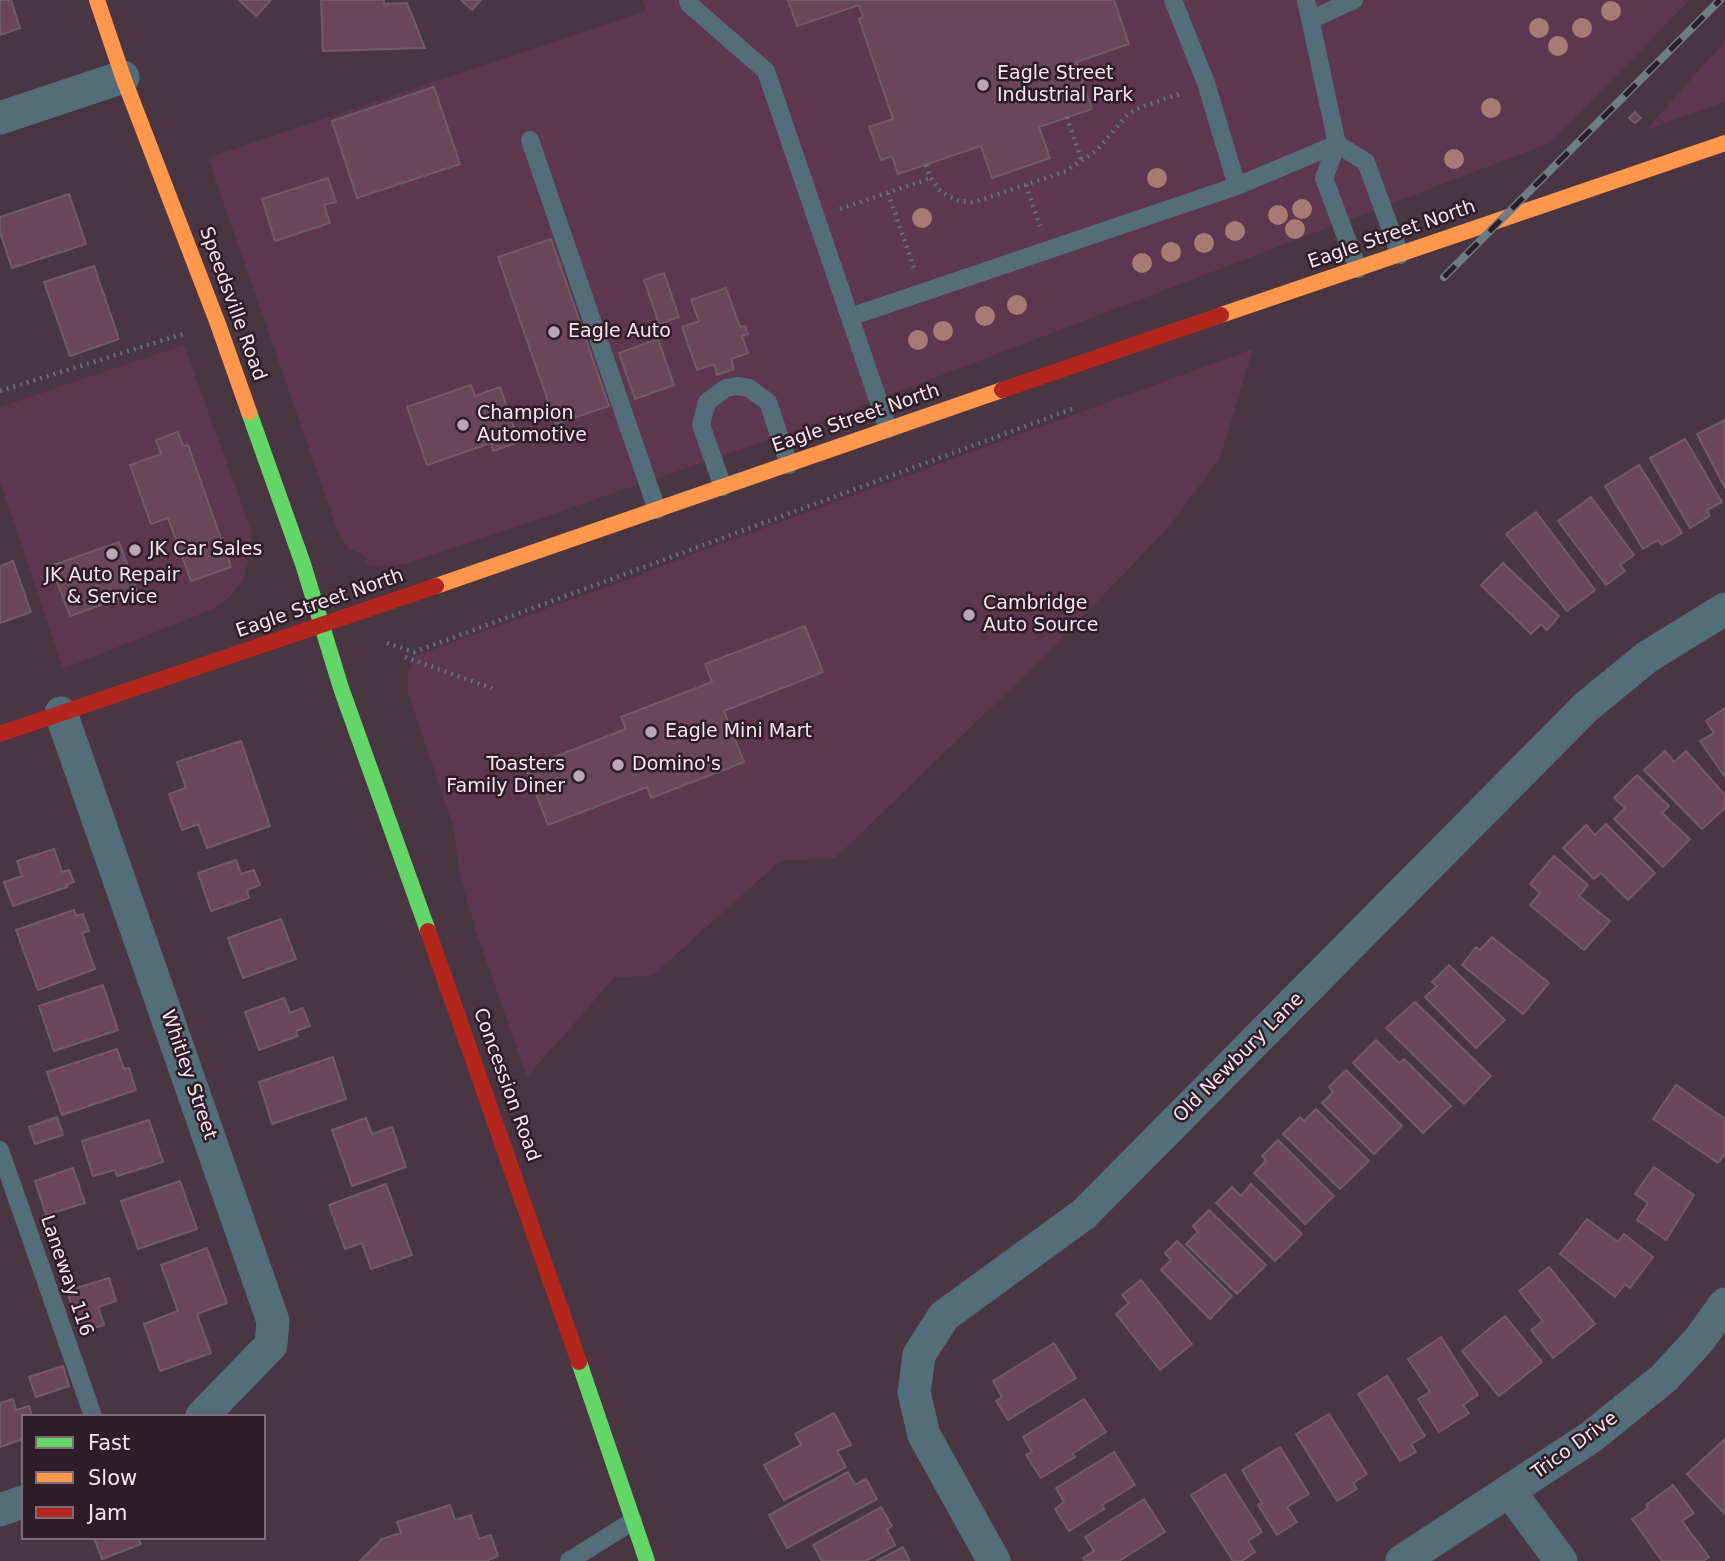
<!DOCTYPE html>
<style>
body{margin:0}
#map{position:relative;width:1725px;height:1561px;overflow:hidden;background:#4a3642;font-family:"DejaVu Sans",sans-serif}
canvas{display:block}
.legend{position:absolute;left:21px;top:1414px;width:245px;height:126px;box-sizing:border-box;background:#2d1d27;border:2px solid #7f6c78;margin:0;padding:9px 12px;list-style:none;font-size:21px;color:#fbe3f1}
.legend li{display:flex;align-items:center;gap:14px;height:35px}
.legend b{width:35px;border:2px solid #7f6c78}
</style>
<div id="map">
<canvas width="1725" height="1561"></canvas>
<ul class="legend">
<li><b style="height:9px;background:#63d668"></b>Fast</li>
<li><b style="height:9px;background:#ff974d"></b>Slow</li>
<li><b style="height:9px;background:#b3261e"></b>Jam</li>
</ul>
</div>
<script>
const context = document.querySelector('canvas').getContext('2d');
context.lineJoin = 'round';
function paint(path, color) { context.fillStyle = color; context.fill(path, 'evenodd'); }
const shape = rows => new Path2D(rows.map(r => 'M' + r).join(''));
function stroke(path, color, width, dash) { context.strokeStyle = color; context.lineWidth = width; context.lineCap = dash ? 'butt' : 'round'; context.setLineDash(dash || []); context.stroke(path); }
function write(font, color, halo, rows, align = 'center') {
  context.font = font + ' "DejaVu Sans",sans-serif'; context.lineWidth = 5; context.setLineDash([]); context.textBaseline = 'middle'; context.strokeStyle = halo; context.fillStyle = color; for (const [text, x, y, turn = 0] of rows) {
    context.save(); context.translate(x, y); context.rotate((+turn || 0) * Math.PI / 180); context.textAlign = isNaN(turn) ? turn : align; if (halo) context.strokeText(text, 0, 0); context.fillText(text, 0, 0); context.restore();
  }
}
const built = shape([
 [643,0,1690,0,1550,143,803,428,407,564,380,566,366,564,367,557,348,548,338,532,208,158,646,11],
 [1725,41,1725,102,1646,130],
 [184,345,252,533,251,552,242,582,229,598,211,610,63,669,0,481,0,407],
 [1253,349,1220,458,1167,529,1049,652,835,858,780,861,653,975,614,978,527,1077,475,928,459,869,453,825,407,690,409,668,417,655,630,579,683,558]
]);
const building = shape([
 [0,0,11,0,20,28,0,35,0,0],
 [239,0,271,0,256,16,239,0],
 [321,0,384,0,384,4,407,3,425,48,323,51,321,0],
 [461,0,481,0,472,10,461,0],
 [788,0,1114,0,1129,44,1076,62,1092,109,1039,127,1050,158,992,178,981,146,898,174,892,156,881,160,869,127,893,119,859,19,863,17,859,5,797,26,788,0],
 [434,87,460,164,357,198,332,121,434,87],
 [1635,112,1641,118,1635,123,1629,118,1635,112],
 [328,178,336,202,324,205,330,223,275,241,262,199,328,178],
 [69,194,86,244,12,268,0,232,0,217,69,194],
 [551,239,609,406,556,424,498,257,551,239],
 [94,266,119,339,70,356,44,282,94,266],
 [664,273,679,317,659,324,644,280,664,273],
 [726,288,740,327,745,326,748,334,742,336,748,353,731,359,734,369,717,375,714,364,697,370,682,327,699,321,691,300,726,288],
 [658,339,674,385,635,399,619,353,658,339],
 [471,385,475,396,500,387,519,442,493,451,491,443,427,465,407,407,471,385],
 [1725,420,1725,488,1697,434,1725,420],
 [178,432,183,446,188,445,231,567,191,581,168,518,151,524,130,465,161,454,156,440,178,432],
 [1685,439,1722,502,1707,510,1710,516,1690,528,1650,458,1685,439],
 [1639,465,1682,533,1662,545,1658,540,1643,549,1605,486,1639,465],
 [1591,497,1634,555,1620,565,1625,571,1606,585,1558,521,1591,497],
 [1536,512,1595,590,1567,611,1506,534,1536,512],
 [119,542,137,592,70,616,51,566,119,542],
 [13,561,31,612,0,623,0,566,13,561],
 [1503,563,1559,616,1547,630,1541,624,1531,634,1481,585,1503,563],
 [805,626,823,672,724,711,744,762,651,798,647,787,548,825,526,768,626,729,621,717,712,682,705,664,805,626],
 [1725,708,1725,777,1700,741,1714,733,1706,721,1725,708],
 [241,741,270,826,207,848,198,824,182,830,169,794,186,788,177,762,241,741],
 [1665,751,1674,762,1686,751,1725,795,1725,808,1702,829,1644,770,1665,751],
 [1637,775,1669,806,1662,813,1690,839,1663,867,1614,819,1625,808,1614,798,1637,775],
 [1606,824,1655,873,1628,900,1601,873,1594,879,1563,848,1586,825,1595,835,1606,824],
 [54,849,62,872,69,870,74,882,66,885,67,887,13,906,4,882,22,876,17,861,54,849],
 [1554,856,1588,885,1579,896,1610,921,1584,950,1530,905,1540,893,1530,884,1554,856],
 [236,860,241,874,254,870,260,885,247,890,249,898,211,911,198,873,236,860],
 [74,910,76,916,83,914,89,931,82,933,95,969,38,990,16,930,74,910],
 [281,919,296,959,243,978,228,938,281,919],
 [1492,937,1549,983,1523,1014,1462,965,1476,947,1480,950,1492,937],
 [1449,965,1505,1020,1476,1048,1425,997,1437,986,1432,982,1449,965],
 [103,985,118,1030,54,1051,39,1006,103,985],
 [284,998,290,1013,303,1008,310,1026,296,1031,298,1036,259,1050,245,1012,284,998],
 [1415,1002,1491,1076,1464,1104,1386,1028,1415,1002],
 [1376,1040,1399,1063,1404,1059,1451,1106,1423,1133,1353,1063,1376,1040],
 [117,1049,124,1069,129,1068,136,1090,62,1115,47,1072,117,1049],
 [333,1057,346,1099,272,1124,259,1082,333,1057],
 [1346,1070,1402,1126,1374,1154,1322,1103,1333,1092,1329,1087,1346,1070],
 [1676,1085,1725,1119,1725,1154,1718,1163,1653,1119,1676,1085],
 [1316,1109,1369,1161,1340,1189,1283,1134,1300,1117,1304,1121,1316,1109],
 [57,1117,63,1135,35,1144,29,1127,57,1117],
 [366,1118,372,1134,392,1127,406,1167,352,1186,332,1130,366,1118],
 [149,1120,163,1162,117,1176,115,1170,93,1176,82,1141,149,1120],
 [1278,1140,1334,1196,1305,1224,1254,1173,1266,1161,1262,1156,1278,1140],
 [1654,1167,1694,1195,1666,1240,1637,1220,1648,1203,1635,1194,1654,1167],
 [73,1168,85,1203,46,1215,35,1181,73,1168],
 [180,1181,197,1229,138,1249,121,1201,180,1181],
 [386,1184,412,1255,371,1269,362,1243,345,1249,329,1205,386,1184],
 [1251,1184,1302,1234,1275,1261,1216,1203,1232,1187,1241,1196,1251,1184],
 [1209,1210,1266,1265,1237,1294,1186,1244,1198,1232,1193,1226,1209,1210],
 [1587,1219,1618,1242,1624,1234,1653,1257,1630,1288,1625,1284,1615,1297,1560,1254,1587,1219],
 [1177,1241,1232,1296,1210,1319,1161,1270,1171,1260,1165,1253,1177,1241],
 [207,1248,227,1303,197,1314,211,1353,160,1371,144,1324,178,1311,161,1265,207,1248],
 [1549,1267,1595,1324,1553,1358,1531,1330,1543,1321,1519,1291,1549,1267],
 [109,1278,116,1301,98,1307,104,1325,80,1332,67,1291,109,1278],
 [1141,1280,1192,1344,1160,1370,1116,1314,1129,1303,1122,1295,1141,1280],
 [1505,1316,1542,1362,1499,1396,1462,1351,1505,1316],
 [1441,1337,1478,1395,1463,1405,1469,1413,1439,1432,1418,1399,1430,1392,1408,1359,1441,1337],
 [1054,1343,1076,1378,1008,1420,996,1401,1002,1397,993,1381,1054,1343],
 [63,1366,69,1386,36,1397,29,1377,63,1366],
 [1387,1376,1425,1436,1411,1444,1416,1452,1400,1461,1358,1394,1387,1376],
 [13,1399,16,1410,29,1406,32,1416,23,1416,23,1439,0,1447,0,1403,13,1399],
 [1084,1399,1106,1432,1072,1454,1075,1457,1041,1478,1026,1455,1032,1452,1023,1437,1084,1399],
 [834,1413,851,1445,837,1451,846,1467,784,1500,764,1465,801,1445,795,1434,834,1413],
 [1329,1414,1367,1474,1353,1483,1357,1489,1337,1501,1296,1434,1329,1414],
 [1725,1439,1725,1514,1687,1474,1725,1439],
 [1280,1447,1309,1494,1287,1507,1297,1522,1277,1535,1258,1505,1262,1503,1242,1470,1280,1447],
 [1114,1452,1135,1485,1102,1505,1104,1509,1069,1531,1055,1509,1064,1502,1056,1488,1114,1452],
 [848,1472,855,1485,866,1479,877,1499,787,1548,769,1515,848,1472],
 [1225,1474,1262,1532,1248,1541,1255,1552,1242,1561,1233,1561,1191,1495,1225,1474],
 [1673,1485,1694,1513,1682,1521,1709,1557,1703,1561,1662,1561,1632,1519,1648,1508,1646,1505,1673,1485],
 [1144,1499,1165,1532,1119,1561,1085,1561,1083,1558,1094,1551,1085,1537,1144,1499],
 [450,1505,455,1520,471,1515,479,1539,491,1535,498,1556,486,1561,360,1561,382,1539,401,1533,397,1522,450,1505],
 [881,1507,892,1526,887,1529,895,1545,866,1561,822,1561,813,1545,881,1507],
 [94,1538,138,1538,141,1544,102,1559,94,1538],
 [903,1547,910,1561,877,1561,903,1547]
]);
const path = shape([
 [1067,117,1082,162],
 [926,165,931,178,938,189,948,196,959,201,972,202,984,199,1066,171,1097,150,1128,114,1141,107,1183,93],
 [1026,185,1040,226],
 [888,193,914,268],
 [840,209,931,178],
 [0,391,183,334],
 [387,643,414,652,1072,409],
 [405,657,494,689]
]);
const lane = shape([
 [688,0,689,4,766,71,888,429],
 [1306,0,1337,144,1324,178,1358,269],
 [1312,19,1354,0],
 [530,140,657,510],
 [1337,144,1366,162,1400,255],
 [1237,186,1337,144],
 [850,317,1237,186,1206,83,1173,0],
 [723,487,701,425,707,402,726,388,737,386,749,388,768,402,789,465],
 [0,1150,93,1416],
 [569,1561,633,1521]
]);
const street = shape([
 [0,118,123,77],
 [61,713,273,1321,271,1345,202,1416],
 [1510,1492,1561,1561],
 [0,1510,23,1502],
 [994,1561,924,1435,914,1393,919,1355,944,1316,1084,1214,1586,707,1647,657,1725,609],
 [1402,1561,1591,1437,1664,1378,1699,1340,1725,1304]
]);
const fast = shape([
 [249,412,303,564,341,688,428,931],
 [579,1362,647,1561]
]);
const slow = shape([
 [97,0,123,77,218,324,249,412],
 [1221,315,1725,143],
 [436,586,1002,390]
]);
const jam = shape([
 [1002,390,1221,315],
 [0,734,436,586],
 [428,931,579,1362]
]);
const rail = shape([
 [1444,277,1720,0]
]);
const trees = [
 [1611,11],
 [1539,28],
 [1582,28],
 [1558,46],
 [1491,108],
 [1454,159],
 [1157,178],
 [1302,209],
 [1278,215],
 [922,218],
 [1295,229],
 [1235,231],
 [1204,243],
 [1171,252],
 [1142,263],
 [1017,305],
 [985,316],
 [943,331],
 [918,340]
];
const markers = [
 [983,85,7,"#bda6b4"],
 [554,332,7,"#bda6b4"],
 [463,425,7,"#bda6b4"],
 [135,550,7,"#bda6b4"],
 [112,554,7,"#bda6b4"],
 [969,615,7,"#bda6b4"],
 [651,732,7,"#bda6b4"],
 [618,765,7,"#bda6b4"],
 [579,776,7,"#bda6b4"]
];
const poiNames = [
 ["Eagle Street",997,74],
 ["Industrial Park",997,96],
 ["Eagle Auto",568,332],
 ["Champion",477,414],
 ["Automotive",477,436],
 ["JK Car Sales",149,550],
 ["JK Auto Repair",112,576,"center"],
 ["& Service",112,598,"center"],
 ["Cambridge",983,604],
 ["Auto Source",983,626],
 ["Eagle Mini Mart",665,732],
 ["Toasters",565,765,"right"],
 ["Family Diner",565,787,"right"],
 ["Domino's",632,765]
];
const streetNames = [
 ["Eagle Street North",1392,235,-19],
 ["Speedsville Road",232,304,70],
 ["Eagle Street North",856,419,-19],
 ["Eagle Street North",320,604,-19],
 ["Old Newbury Lane",1239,1058,-45],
 ["Whitley Street",188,1075,71],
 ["Concession Road",506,1085,70],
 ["Laneway 116",66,1276,71],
 ["Trico Drive",1575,1446,-36]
];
paint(built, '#5d364f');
paint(building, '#694759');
stroke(building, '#6f5c64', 2);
stroke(path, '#636f78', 4.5, [2, 5]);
stroke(lane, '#546e79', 18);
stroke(street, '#546e79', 33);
stroke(fast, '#63d668', 16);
stroke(slow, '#ff974d', 16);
stroke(jam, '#b3261e', 16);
stroke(rail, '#6f7c84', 8);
stroke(rail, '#2d1d27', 5, [16]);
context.fillStyle = '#a67b74';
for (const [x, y] of trees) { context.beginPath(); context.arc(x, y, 10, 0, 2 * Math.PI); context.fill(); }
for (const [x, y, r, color] of markers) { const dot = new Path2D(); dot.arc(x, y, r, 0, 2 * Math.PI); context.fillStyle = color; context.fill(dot); stroke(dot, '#2d1d27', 2.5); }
write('19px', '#fbe3f1', '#2d1d27', poiNames, 'left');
write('19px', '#fbe3f1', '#2d1d27', streetNames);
</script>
